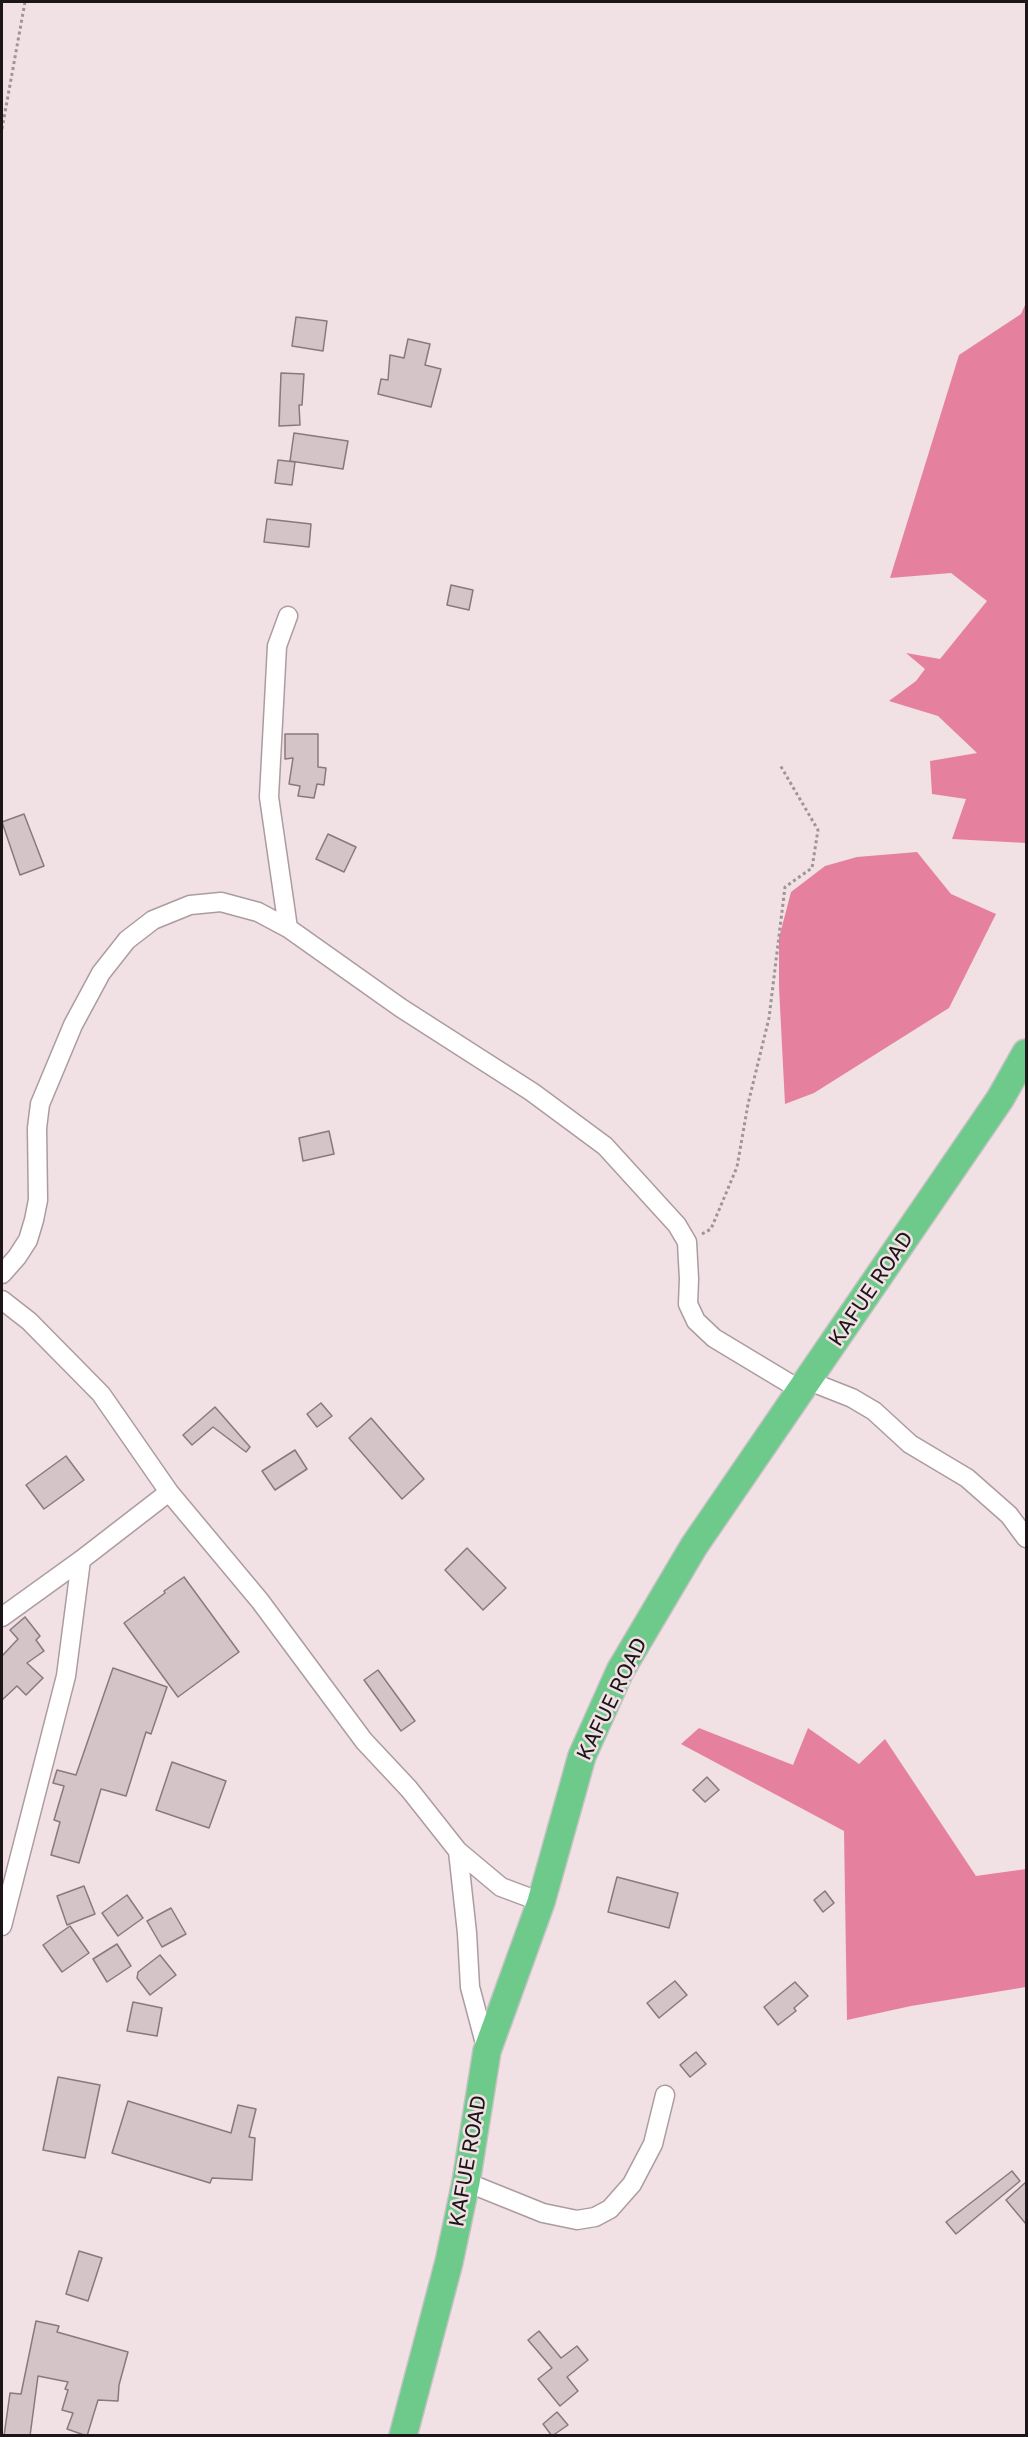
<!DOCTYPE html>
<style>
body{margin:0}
#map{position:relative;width:1028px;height:2437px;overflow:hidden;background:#f1e0e4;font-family:"Golos Text",sans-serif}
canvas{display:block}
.frame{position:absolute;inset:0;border:3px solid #1c1618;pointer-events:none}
</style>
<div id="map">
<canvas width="1028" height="2437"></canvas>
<div class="frame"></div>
</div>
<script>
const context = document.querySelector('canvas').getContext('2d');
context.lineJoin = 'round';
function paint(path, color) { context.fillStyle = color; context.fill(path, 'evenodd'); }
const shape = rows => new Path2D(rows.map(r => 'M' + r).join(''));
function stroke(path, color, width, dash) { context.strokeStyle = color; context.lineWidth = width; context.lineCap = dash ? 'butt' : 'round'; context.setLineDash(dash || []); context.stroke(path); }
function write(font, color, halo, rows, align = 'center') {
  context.font = font + ' "Golos Text",sans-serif'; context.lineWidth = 5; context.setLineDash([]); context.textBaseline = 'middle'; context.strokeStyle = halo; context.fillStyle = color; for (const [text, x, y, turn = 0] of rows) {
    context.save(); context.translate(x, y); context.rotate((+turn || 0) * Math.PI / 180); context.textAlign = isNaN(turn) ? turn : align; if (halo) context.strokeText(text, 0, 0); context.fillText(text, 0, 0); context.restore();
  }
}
const forest = shape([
 [1026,303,1026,843,952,839,966,799,932,794,930,761,977,753,938,716,889,701,916,681,925,669,906,653,940,659,987,601,951,573,890,578,959,355,1021,314],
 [917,852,951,894,996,914,949,1008,814,1093,785,1104,779,987,779,938,791,892,825,866,857,857],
 [699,1728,793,1765,808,1728,859,1764,885,1739,976,1876,1026,1869,1026,1987,911,2006,847,2020,844,1831,681,1744]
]);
const building = shape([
 [296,317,327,321,323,351,292,346,296,317],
 [408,339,430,344,425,365,441,369,431,407,378,394,381,379,388,380,390,355,404,358,408,339],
 [281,373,304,374,302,405,299,405,300,425,279,426,281,373],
 [294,433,348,441,343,469,290,461,294,433],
 [278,460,295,462,292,485,275,483,278,460],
 [267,519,311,524,309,547,264,542,267,519],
 [451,585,473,590,469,610,447,605,451,585],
 [285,734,318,734,318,767,326,768,324,785,317,784,314,798,298,796,300,786,289,784,293,758,285,759,285,734],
 [24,814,44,866,20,875,2,822,24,814],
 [328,834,356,847,344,872,316,859,328,834],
 [329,1131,334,1154,303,1161,299,1138,329,1131],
 [321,1403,332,1416,317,1427,307,1414,321,1403],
 [215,1407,250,1447,246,1452,213,1427,192,1445,183,1435,215,1407],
 [371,1418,424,1479,402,1499,349,1438,371,1418],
 [295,1450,307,1469,275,1490,262,1471,295,1450],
 [66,1456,84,1480,44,1509,26,1485,66,1456],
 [467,1548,506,1588,483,1610,445,1570,467,1548],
 [184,1577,239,1652,178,1697,124,1623,165,1593,164,1591,184,1577],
 [25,1617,40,1636,36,1640,44,1651,27,1663,43,1678,26,1695,17,1686,2,1700,2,1656,18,1639,10,1630,25,1617],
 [113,1668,167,1687,151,1734,146,1732,126,1796,101,1789,79,1863,51,1855,60,1822,54,1820,64,1786,53,1783,57,1770,76,1775,113,1668],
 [378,1670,415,1721,401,1731,364,1680,378,1670],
 [172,1762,226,1781,209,1828,156,1810,172,1762],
 [707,1777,719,1790,705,1802,693,1790,707,1777],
 [617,1877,678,1893,669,1928,608,1912,617,1877],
 [84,1886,95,1914,67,1925,57,1896,84,1886],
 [825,1891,834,1903,823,1912,814,1900,825,1891],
 [127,1895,143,1918,118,1936,102,1913,127,1895],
 [171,1908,186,1934,162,1947,147,1921,171,1908],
 [70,1926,89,1953,62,1972,43,1945,70,1926],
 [117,1944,131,1966,107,1982,93,1959,117,1944],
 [160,1955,176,1975,150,1995,137,1978,138,1972,160,1955],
 [675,1981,687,1995,659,2018,647,2003,675,1981],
 [795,1982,808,1996,794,2008,796,2011,778,2025,764,2007,795,1982],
 [133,2002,162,2008,157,2036,127,2031,133,2002],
 [696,2052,706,2064,690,2077,680,2065,696,2052],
 [58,2077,100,2085,85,2158,43,2150,58,2077],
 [128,2101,231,2133,238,2105,256,2109,249,2137,255,2138,252,2180,212,2178,210,2183,112,2153,128,2101],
 [1012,2171,1020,2181,956,2234,946,2222,1012,2171],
 [1026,2182,1026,2224,1006,2200,1026,2182],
 [79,2251,102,2258,88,2301,66,2294,79,2251],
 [36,2321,59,2326,57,2332,128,2352,119,2385,118,2401,98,2400,87,2436,67,2429,73,2413,62,2410,68,2390,65,2389,68,2382,38,2376,30,2436,4,2436,10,2393,21,2394,36,2321],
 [539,2331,561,2358,577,2346,588,2360,567,2377,578,2391,560,2406,538,2379,552,2368,528,2340,539,2331],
 [557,2412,568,2425,552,2436,543,2424,557,2412]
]);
const path = shape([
 [2,129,25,2],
 [702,1234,711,1229,737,1167,748,1104,769,1018,785,887,812,868,818,830,780,765]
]);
const minor = shape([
 [288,616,277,646,269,797,288,928],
 [2,1274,17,1257,28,1240,34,1220,38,1200,37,1128,40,1104,73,1025,101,973,127,940,153,920,190,905,221,902,258,912,288,928,401,1008,532,1092,605,1146,677,1225,687,1242,689,1279,688,1304,696,1321,714,1338,802,1391],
 [2,1300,29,1321,101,1394,169,1492,260,1601,364,1741,409,1789,458,1851,467,1933,470,1987,487,2051],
 [809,1381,852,1398,874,1411,910,1444,967,1478,1009,1515,1026,1538],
 [2,1617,81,1560,169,1492],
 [458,1851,501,1887,541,1902],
 [2,1926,66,1676,81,1560],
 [466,2182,543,2213,577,2220,595,2217,610,2209,632,2184,653,2144,665,2095]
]);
const highway = shape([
 [403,2436,449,2262,466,2182,487,2051,541,1902,582,1756,620,1671,694,1546,1000,1099,1026,1053]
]);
const streetNames = [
 ["KAFUE ROAD",871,1289,-56],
 ["KAFUE ROAD",612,1699,-64],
 ["KAFUE ROAD",468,2161,-80]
];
paint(forest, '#e6809f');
paint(building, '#d4c3c7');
stroke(building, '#89797d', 1.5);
stroke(minor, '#ac9ca0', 21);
stroke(highway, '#c4c2c3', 30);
stroke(path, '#a19498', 3, [3, 3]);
stroke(minor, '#fff', 18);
stroke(highway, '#6dca8a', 27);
write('21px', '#1c1618', '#f1e0e4', streetNames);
</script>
